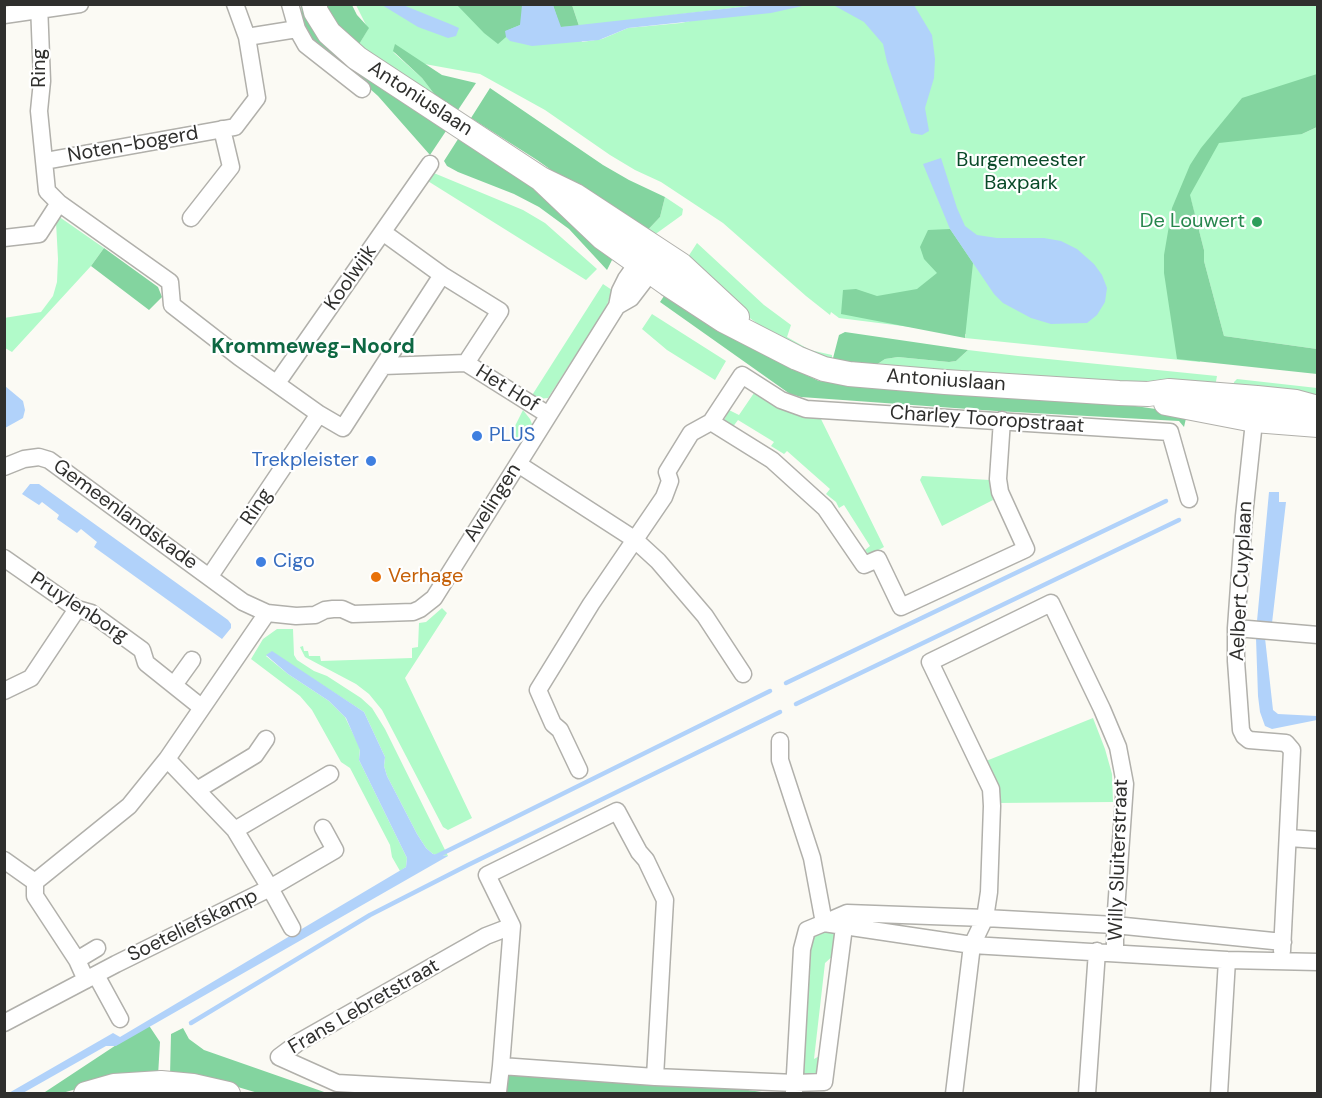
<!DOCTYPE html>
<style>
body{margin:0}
#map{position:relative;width:1322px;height:1098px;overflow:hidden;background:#fbfaf4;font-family:"DM Sans",sans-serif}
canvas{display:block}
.frame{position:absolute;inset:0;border:6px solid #2f2f2d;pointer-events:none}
</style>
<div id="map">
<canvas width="1322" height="1098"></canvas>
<div class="frame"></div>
</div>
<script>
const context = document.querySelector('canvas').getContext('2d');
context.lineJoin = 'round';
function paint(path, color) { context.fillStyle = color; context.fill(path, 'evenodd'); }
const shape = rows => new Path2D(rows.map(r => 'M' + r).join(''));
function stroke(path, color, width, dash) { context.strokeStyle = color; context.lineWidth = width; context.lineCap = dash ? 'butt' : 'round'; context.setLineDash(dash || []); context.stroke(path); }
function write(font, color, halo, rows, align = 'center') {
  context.font = font + ' "DM Sans",sans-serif'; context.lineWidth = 4.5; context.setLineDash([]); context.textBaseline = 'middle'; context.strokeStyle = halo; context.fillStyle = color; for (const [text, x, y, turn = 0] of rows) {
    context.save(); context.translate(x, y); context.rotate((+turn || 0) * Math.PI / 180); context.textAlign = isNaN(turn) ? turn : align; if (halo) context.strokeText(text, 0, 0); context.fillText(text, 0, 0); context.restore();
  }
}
const green = shape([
 [768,4,1317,5,1317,103,1302,134,1317,127,1317,349,1224,336,1204,261,1204,250,1191,200,1185,213,1200,362,965,338,966,334,839,318,831,312,830,315,806,296,723,223,661,182,635,170,610,155,545,110,480,74,419,63,393,52,422,78,435,95,358,46,368,29,356,5,563,5,582,42,602,39,628,28,681,23],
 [572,5,759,5,579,26],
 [429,171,523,210,545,223,597,269,586,280,423,178],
 [665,197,683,209,682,215,650,238,643,235,660,217],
 [58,216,104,248,91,266,12,352,5,348,4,318,41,312,53,296,57,282,58,259,56,222],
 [697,243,764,305,791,325,787,337,810,350,832,355,832,362,773,335,736,308,686,260],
 [603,284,612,290,606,308,548,398,529,400],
 [652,314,726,361,715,380,667,350,642,329],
 [968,350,1018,356,1217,376,1215,387,1125,383,876,365,885,359,898,357,949,362,956,361],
 [1237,379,1317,388,1317,403,1233,391,1234,382],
 [745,384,819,415,884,547,869,555,865,550,870,546,844,505,839,508,836,502,826,494,830,489,787,451,784,454,771,446,774,442,738,420,732,428,723,422,729,410,739,415,754,393,744,386],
 [523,410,530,419,532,424,521,444,510,436],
 [922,476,990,480,993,500,942,526,920,480],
 [442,608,447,613,405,678,472,818,448,830,443,827,382,710,369,694,356,684,305,657,300,647,303,646,304,651,308,651,309,656,320,656,321,661,412,658,412,648,418,647,419,623,426,622],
 [277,629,293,629,294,655,297,660,314,671,327,676,361,698,372,708,385,729,448,856,433,854,426,848,417,834,387,776,384,766,385,757,364,712,271,652,266,656,288,674,329,701,345,717,360,748,359,760,407,858,406,867,400,871,392,857,390,845,350,768,341,762,312,710,300,696,251,659,263,639],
 [1093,718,1105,749,1112,774,1113,802,997,803,986,761],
 [824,931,838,933,835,954,825,963,814,1059,823,1054,819,1074,803,1075,809,952,815,935]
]);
const forest = shape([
 [301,5,310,23,448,128,430,155,378,96,360,80,304,41],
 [326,5,352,5,357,15,369,28,358,46,344,33,331,16],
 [457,5,522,5,522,21,520,25,506,31,506,37,498,44,484,33],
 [553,5,572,5,579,26,560,27],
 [395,44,442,75,476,83,458,110,435,95,422,78,393,51],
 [1317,74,1317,127,1302,134,1219,143,1190,195,1204,250,1204,261,1224,336,1317,349,1317,374,1177,359,1164,273,1164,255,1172,208,1190,165,1201,148,1242,98],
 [490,88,603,165,629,180,665,197,660,217,643,235,537,160,471,118],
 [460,136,527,178,614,256,607,270,569,229,539,207,514,194,458,172,447,166,444,161],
 [950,229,973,263,965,338,841,314,843,290,856,289,877,296,917,289,937,273,924,259,920,247,928,230],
 [104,248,158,287,162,297,149,310,91,266],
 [668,290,791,368,819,381,1108,402,1183,413,1187,414,1184,427,1179,421,996,411,801,397,790,394,660,302],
 [845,332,968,350,956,361,949,362,898,357,885,359,876,365,832,362,839,335],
 [148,1024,160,1042,158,1076,110,1080,62,1093,42,1094],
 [183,1028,189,1039,204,1050,327,1093,258,1093,231,1085,170,1076,171,1034],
 [510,1073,748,1090,769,1093,506,1094,506,1077]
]);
const water = shape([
 [382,5,403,5,450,24,459,28,456,36,448,38,418,27],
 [522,5,553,5,561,27,759,5,807,5,771,13,628,28,599,40,532,46,510,41,506,37,505,31,520,25],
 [826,5,914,5,932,35,935,59,934,78,925,108,929,131,922,135,911,133,887,62,883,44,864,22,835,6],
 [941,158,957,208,965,226,977,235,997,238,1044,238,1061,241,1077,249,1094,264,1102,275,1107,288,1105,302,1097,315,1087,323,1051,324,1031,318,1003,303,994,294,950,229,923,164],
 [5,386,23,401,25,410,23,418,5,428],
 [30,484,39,484,228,620,231,624,231,628,222,639,94,547,97,542,81,529,77,533,57,519,59,515,42,502,39,505,22,494],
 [1269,492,1279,492,1279,502,1286,502,1272,623,1257,621],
 [1256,638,1265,638,1273,710,1278,714,1317,716,1317,720,1272,729,1265,726,1260,712,1258,696],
 [272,651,364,712,385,757,384,766,387,776,417,834,426,848,433,854,448,856,116,1046,106,1046,23,1093,7,1094,113,1033,120,1037,406,867,407,858,359,760,360,750,346,718,329,701,288,674,266,655]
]);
const stream = shape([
 [786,683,1166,501],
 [796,704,1179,520],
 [435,857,770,691],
 [191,1023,370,915,468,865,780,712]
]);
const street = shape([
 [39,4,42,81,39,111,47,191,59,203,170,282,172,305,239,357,319,414,210,576],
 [290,4,297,29,306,45,362,89],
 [4,15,80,4],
 [247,37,297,29],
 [45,161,235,127,257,98,247,37,235,4],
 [191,218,231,167,222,129],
 [384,233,442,275],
 [4,238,39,234,59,203],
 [617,306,631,298,644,281,642,266],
 [383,366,442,275,500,311,466,363],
 [277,383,430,164],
 [1255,412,1244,516,1236,628,1236,661,1241,730,1244,736,1249,740,1286,743,1292,750,1282,951],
 [319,414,343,428,383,366,466,363,547,414],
 [711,422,772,460,825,508,864,565,878,559,901,607,1026,549,1000,492,998,479,1002,420],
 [518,464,634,539,658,561,705,616,743,674],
 [4,467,24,459,39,457,49,460,243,602,267,613,296,616,315,615,325,610,333,609,342,609,353,614,413,612,420,609,434,598,617,306,620,291,626,279,631,272,642,266,647,260],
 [4,558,77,609,91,613,142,650,146,663,201,707],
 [1236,628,1318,635],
 [174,685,192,660],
 [4,691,31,678,77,609],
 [780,741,780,760,812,858,824,923,847,913,985,918,1115,925,1283,942],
 [579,770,560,730,553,724,538,690,591,604,664,497,670,481,667,472,691,433,711,422,742,375,781,400,806,409,1170,432,1189,499],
 [197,790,255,755,266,739],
 [235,830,330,774],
 [1289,838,1318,840],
 [4,860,35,882,129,806,167,759,267,613],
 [35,882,35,896,77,960,86,980],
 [292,928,270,888,335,850,323,828],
 [77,960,97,948],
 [96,975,120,1019],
 [4,1023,116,964,270,888,235,830,167,759],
 [501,1066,498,1092,337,1083,279,1057,299,1042,486,936,512,926],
 [655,1077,665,900,646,860,639,852,617,811,487,875,512,926,501,1066,655,1077,795,1083,824,1082,844,927],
 [794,1092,802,949,807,930,824,923,972,945,1227,960,1318,962],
 [954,1094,972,945,985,918,989,892,992,806,991,789,930,662,1051,603,1102,709,1118,747,1122,768,1125,784,1115,925,1115,953],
 [1087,1094,1097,951],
 [1219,1094,1227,960]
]);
const secondary = shape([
 [314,4,316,12,329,33,357,58,541,179,576,196,681,265,737,317],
 [541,179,603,238,668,284,723,320,797,358,824,369,849,374,945,382,1119,393,1148,394,1169,391,1257,398,1296,402,1318,408],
 [1166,403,1254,420,1318,425],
 [86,1094,114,1086,161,1083,193,1086,228,1094]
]);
const markers = [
 [1257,222,6,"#2e9e5b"],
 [477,436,6,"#3f7fe0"],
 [371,461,6,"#3f7fe0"],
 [261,562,6,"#3f7fe0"],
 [376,577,6,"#e8710a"]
];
const streetNames = [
 ["Ring",40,68,-90],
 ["Antoniuslaan",420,99,33],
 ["Noten-bogerd",133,145,-10],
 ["Koolwijk",351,278,-55],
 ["Antoniuslaan",946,381,4],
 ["Het Hof",507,389,32],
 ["Charley Tooropstraat",987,420,4],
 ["Avelingen",493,503,-58],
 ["Ring",257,507,-56],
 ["Gemeenlandskade",125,515,36],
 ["Aelbert Cuyplaan",1242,581,-87],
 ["Pruylenborg",79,608,33],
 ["Willy Sluiterstraat",1119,860,-88],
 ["Soeteliefskamp",193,926,-26],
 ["Frans Lebretstraat",364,1007,-30]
];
const parkNames = [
 ["Burgemeester",1021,161],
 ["Baxpark",1021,184]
];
const leisureNames = [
 ["De Louwert",1245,222]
];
const shopNames = [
 ["PLUS",489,436],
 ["Trekpleister",359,461,"right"],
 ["Cigo",273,562]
];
const foodNames = [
 ["Verhage",388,577]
];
const neighbourhoodNames = [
 ["Krommeweg-Noord",313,347]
];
paint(green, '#b1fac9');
paint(forest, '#83d49f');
paint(water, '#b1d2fa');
stroke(stream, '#b1d2fa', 4.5);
stroke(street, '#b1b0ab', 19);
stroke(secondary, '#b1b0ab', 26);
stroke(street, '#fff', 16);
stroke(secondary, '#fff', 24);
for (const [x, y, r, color] of markers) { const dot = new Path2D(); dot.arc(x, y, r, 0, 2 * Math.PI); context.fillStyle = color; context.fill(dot); stroke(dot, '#fff', 2); }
write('20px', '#2f2f2d', '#fff', streetNames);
write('20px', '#0a4a29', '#fff', parkNames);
write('20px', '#27864d', '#fff', leisureNames, 'right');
write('20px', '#366cbe', '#fff', shopNames, 'left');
write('20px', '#c56008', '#fff', foodNames, 'left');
write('bold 21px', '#0e6843', '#fff', neighbourhoodNames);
</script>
